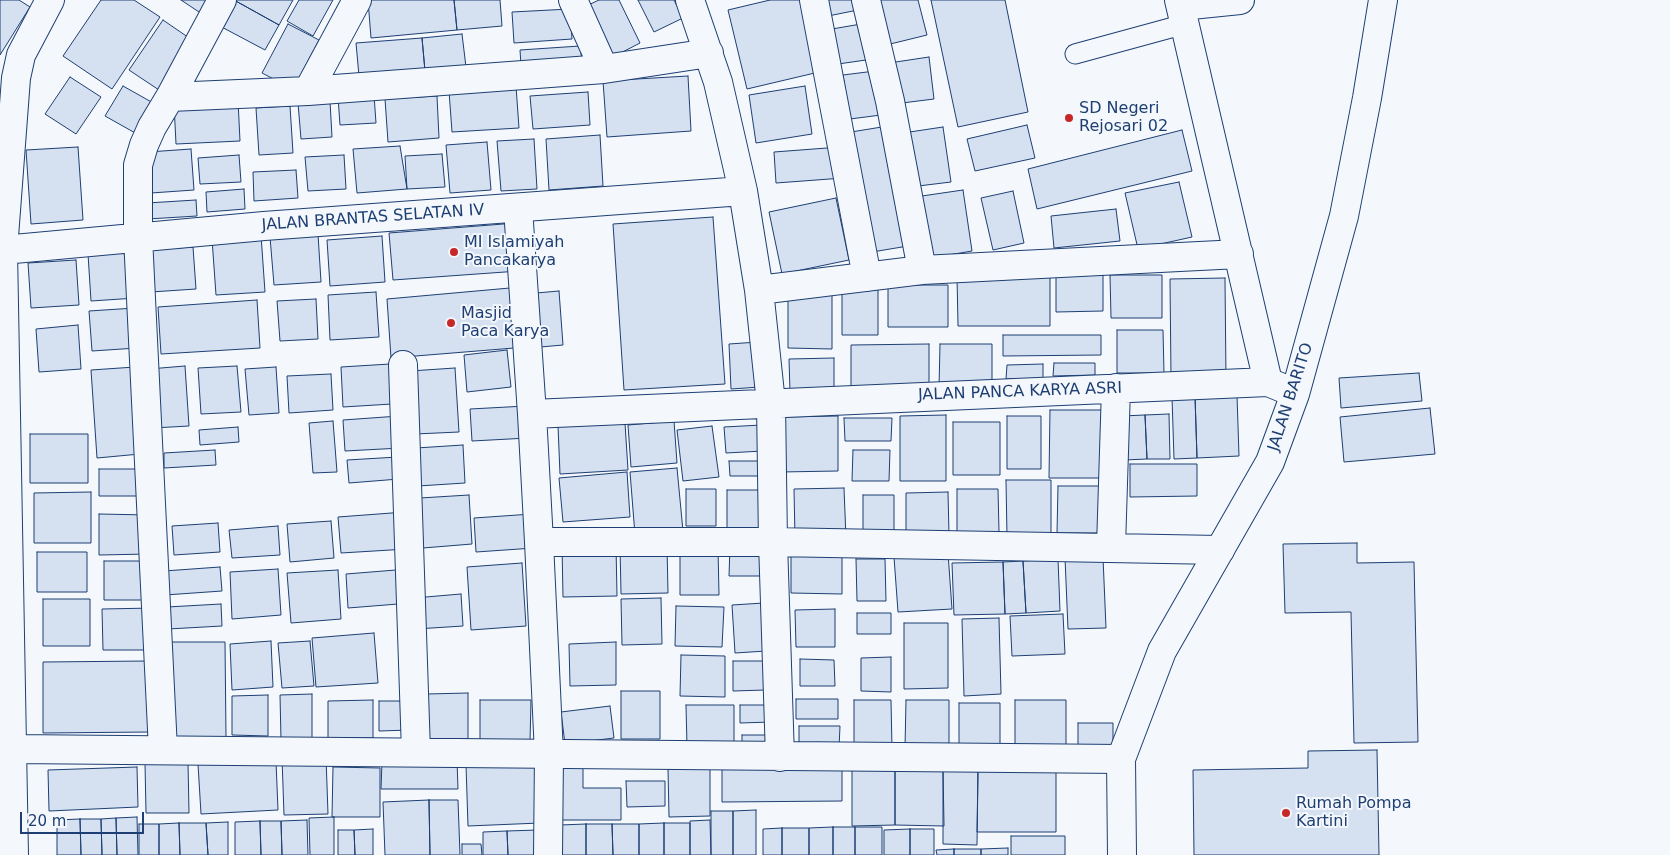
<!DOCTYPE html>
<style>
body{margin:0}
#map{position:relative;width:1670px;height:855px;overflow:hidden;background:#f4f7fb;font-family:"DejaVu Sans",sans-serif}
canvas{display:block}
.scale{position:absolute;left:20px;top:812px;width:124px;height:22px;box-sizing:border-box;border:2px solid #1d3f73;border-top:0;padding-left:6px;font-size:15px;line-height:18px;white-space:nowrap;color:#1d3f73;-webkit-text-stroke:4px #f4f7fb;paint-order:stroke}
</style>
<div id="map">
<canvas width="1670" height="855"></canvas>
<div class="scale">20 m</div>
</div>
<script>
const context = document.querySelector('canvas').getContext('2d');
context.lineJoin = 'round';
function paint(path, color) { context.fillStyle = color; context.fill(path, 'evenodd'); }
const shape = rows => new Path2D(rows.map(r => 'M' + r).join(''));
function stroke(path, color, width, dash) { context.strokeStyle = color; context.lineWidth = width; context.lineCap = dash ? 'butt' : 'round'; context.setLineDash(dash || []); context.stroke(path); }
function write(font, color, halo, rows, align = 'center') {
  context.font = font + ' "DejaVu Sans",sans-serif'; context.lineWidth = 4; context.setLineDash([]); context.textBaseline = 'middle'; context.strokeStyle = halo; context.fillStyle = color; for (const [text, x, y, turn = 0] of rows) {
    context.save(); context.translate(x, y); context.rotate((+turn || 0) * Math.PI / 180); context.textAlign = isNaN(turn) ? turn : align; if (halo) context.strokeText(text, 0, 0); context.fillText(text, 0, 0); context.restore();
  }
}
const building = shape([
 [0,0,19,0,30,7,0,55,0,0],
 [101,0,134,0,160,17,112,89,63,56,101,0],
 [181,0,216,0,205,16,181,0],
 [234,0,279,25,265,50,216,24,234,0],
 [234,0,293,0,279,25,234,0],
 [299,0,333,0,313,36,287,21,299,0],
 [368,0,454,0,457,30,371,38,368,0],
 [454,0,500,0,502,26,457,30,454,0],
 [599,0,619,0,640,43,609,59,584,7,599,0],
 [638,0,674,0,683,18,654,32,638,0],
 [770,0,802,0,819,72,747,89,728,10,770,0],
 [825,0,856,0,858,10,828,16,825,0],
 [871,0,918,0,927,35,882,46,871,0],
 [931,0,1005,0,1028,112,958,127,931,0],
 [570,9,572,39,514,43,512,12,570,9],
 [163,20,195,42,162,92,129,70,163,20],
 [867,23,873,59,838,64,832,29,867,23],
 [288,24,319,40,293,89,262,73,288,24],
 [462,34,466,67,425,71,422,38,462,34],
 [422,38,425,71,359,76,356,43,422,38],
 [580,46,582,61,521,65,520,50,580,46],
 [929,57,934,99,894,104,889,63,929,57],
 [875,71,881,115,850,119,843,75,875,71],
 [688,76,691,131,607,137,603,81,688,76],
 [70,77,101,97,76,134,45,114,70,77],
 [123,86,155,104,137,134,105,116,123,86],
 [516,86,519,128,452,132,449,91,516,86],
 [805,86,812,134,756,143,749,95,805,86],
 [588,92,590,125,533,129,530,96,588,92],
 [374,95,376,123,340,125,338,97,374,95],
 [437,96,439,138,388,142,385,99,437,96],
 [238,100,240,141,176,144,174,104,238,100],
 [330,101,332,137,301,139,298,103,330,101],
 [290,106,293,153,259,155,256,108,290,106],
 [1027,125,1035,158,975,171,967,139,1027,125],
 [888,126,908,246,872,252,851,132,888,126],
 [943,127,951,182,910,187,903,133,943,127],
 [1182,130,1192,171,1037,209,1028,169,1182,130],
 [600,135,603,186,549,190,546,139,600,135],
 [534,139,537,189,501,191,497,141,534,139],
 [487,142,491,190,450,193,446,145,487,142],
 [400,146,407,189,357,193,353,149,400,146],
 [78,147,83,220,31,224,26,150,78,147],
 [840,147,843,178,776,183,774,152,840,147],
 [191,149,194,190,151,193,148,152,191,149],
 [442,154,445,187,407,189,405,156,442,154],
 [239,155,241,182,200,184,198,158,239,155],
 [344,155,346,189,308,191,305,157,344,155],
 [296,170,298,198,254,201,253,172,296,170],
 [1179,182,1192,237,1138,249,1125,193,1179,182],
 [244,189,245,209,207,212,206,192,244,189],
 [963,190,972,251,925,259,915,197,963,190],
 [1013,191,1024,243,993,250,981,198,1013,191],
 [836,198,849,260,782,274,769,212,836,198],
 [196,200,197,216,148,219,147,203,196,200],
 [1116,209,1120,241,1054,248,1051,216,1116,209],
 [713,217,725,384,624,390,613,224,713,217],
 [516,223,519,271,393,280,389,233,516,223],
 [318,234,321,282,274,285,270,237,318,234],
 [261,235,265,292,216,295,212,239,261,235],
 [382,236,385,282,330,286,327,240,382,236],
 [193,247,196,289,151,292,148,250,193,247],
 [132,250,136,298,91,301,88,254,132,250],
 [76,260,79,305,31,308,28,263,76,260],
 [1056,271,1103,271,1103,311,1056,312,1056,271],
 [1110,275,1162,275,1162,318,1111,318,1110,275],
 [957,276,1050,276,1050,326,958,326,957,276],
 [1225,278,1226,378,1171,378,1170,279,1225,278],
 [888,285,948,285,948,327,888,327,888,285],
 [510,288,514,348,391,358,387,299,510,288],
 [842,289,878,289,878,335,842,335,842,289],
 [559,291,563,345,529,348,525,294,559,291],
 [376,292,379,337,330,340,328,295,376,292],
 [832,294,832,349,788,348,788,295,832,294],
 [316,299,318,339,280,341,277,301,316,299],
 [257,300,260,348,161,354,158,307,257,300],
 [135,308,137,348,92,351,89,311,135,308],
 [78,325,81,369,39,372,36,329,78,325],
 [1117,330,1163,330,1164,373,1117,373,1117,330],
 [1003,335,1101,335,1101,355,1003,356,1003,335],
 [758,342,760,387,731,389,729,344,758,342],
 [929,344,929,389,851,389,851,345,929,344],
 [940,344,992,344,992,387,939,388,940,344],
 [507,350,511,387,467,392,464,355,507,350],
 [834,358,834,392,790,392,789,359,834,358],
 [1054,363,1095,363,1095,375,1053,376,1054,363],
 [390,364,392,404,343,407,341,367,390,364],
 [1043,364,1043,379,1006,379,1007,365,1043,364],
 [185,366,189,426,153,428,149,369,185,366],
 [237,366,241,412,201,414,198,368,237,366],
 [135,367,140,454,97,458,91,370,135,367],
 [276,367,279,413,249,415,245,369,276,367],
 [455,368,459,432,415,434,410,371,455,368],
 [1419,373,1422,401,1341,408,1339,378,1419,373],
 [331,374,333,410,289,413,287,376,331,374],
 [1237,395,1239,456,1197,458,1195,396,1237,395],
 [1195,396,1197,458,1174,459,1172,397,1195,396],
 [526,406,528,438,472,441,470,409,526,406],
 [1430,408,1435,454,1344,462,1340,417,1430,408],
 [1050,410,1108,410,1108,478,1049,478,1050,410],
 [1169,414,1170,459,1147,459,1145,415,1169,414],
 [946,415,946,481,900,481,900,416,946,415],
 [1145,415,1147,459,1124,460,1122,416,1145,415],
 [399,416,401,448,345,451,343,420,399,416],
 [838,416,838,471,780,472,780,417,838,416],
 [1007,416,1041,416,1041,469,1007,469,1007,416],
 [844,418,892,418,891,441,845,441,844,418],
 [333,421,337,472,313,473,309,423,333,421],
 [674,421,677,463,631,467,628,425,674,421],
 [953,422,1000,422,1000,475,953,475,953,422],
 [625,423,628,470,560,474,558,426,625,423],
 [762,425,763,451,726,453,724,427,762,425],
 [712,426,719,477,683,481,677,430,712,426],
 [238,427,239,442,200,445,199,430,238,427],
 [30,434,88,434,88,483,30,483,30,434],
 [463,445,465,483,418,486,416,448,463,445],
 [215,450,216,465,164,468,164,453,215,450],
 [853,450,890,450,889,481,852,481,853,450],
 [398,457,399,479,349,483,347,460,398,457],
 [729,461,766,461,766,476,730,476,729,461],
 [1130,464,1197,464,1197,496,1130,497,1130,464],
 [677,468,683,531,635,535,630,472,677,468],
 [99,469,147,469,147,496,99,496,99,469],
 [627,472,630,517,563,522,559,478,627,472],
 [1006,480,1051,480,1051,537,1007,537,1006,480],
 [1058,486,1102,486,1102,533,1057,533,1058,486],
 [844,488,846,538,795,539,794,489,844,488],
 [686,489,716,489,716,526,686,526,686,489],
 [957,489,998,489,999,532,957,532,957,489],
 [727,490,766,490,766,538,727,538,727,490],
 [91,492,91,543,34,543,34,493,91,492],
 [948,492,949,534,906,534,906,493,948,492],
 [469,495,472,544,423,548,420,498,469,495],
 [863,495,894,495,894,533,863,532,863,495],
 [405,512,407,549,341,553,338,517,405,512],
 [99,514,149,515,149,554,99,555,99,514],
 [532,514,534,548,476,552,474,518,532,514],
 [331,521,334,558,290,562,287,524,331,521],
 [218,523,220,552,174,555,172,526,218,523],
 [278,526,280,555,232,558,229,530,278,526],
 [1357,543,1357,563,1414,562,1418,742,1354,743,1351,612,1285,613,1283,544,1357,543],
 [616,545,617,596,563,597,562,546,616,545],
 [667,545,668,593,621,594,620,546,667,545],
 [730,547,761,548,760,576,729,576,730,547],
 [718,548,719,595,680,595,680,550,718,548],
 [791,548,842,548,842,594,791,593,791,548],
 [37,552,87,552,87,592,37,592,37,552],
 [948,553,952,609,898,612,894,557,948,553],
 [1103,557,1106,628,1068,629,1065,558,1103,557],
 [856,559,885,559,886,601,857,601,856,559],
 [1058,559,1060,611,1026,613,1023,561,1058,559],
 [104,561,151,561,152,600,104,600,104,561],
 [1023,561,1026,613,1005,614,1003,562,1023,561],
 [1003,562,1005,614,954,615,952,563,1003,562],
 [522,563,526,626,471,630,467,567,522,563],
 [220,567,222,591,165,595,164,571,220,567],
 [278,569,281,615,232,619,230,572,278,569],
 [338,570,341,619,291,623,287,573,338,570],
 [396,570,398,604,348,608,346,574,396,570],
 [461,594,463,626,416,629,414,598,461,594],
 [661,598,662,644,622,645,621,599,661,598],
 [43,599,90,599,90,646,43,646,43,599],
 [764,603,766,651,735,653,732,605,764,603],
 [221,604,222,626,168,629,167,607,221,604],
 [676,606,724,607,722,647,675,646,676,606],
 [154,608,154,650,103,650,102,609,154,608],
 [835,609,835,647,796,647,795,610,835,609],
 [857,613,891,613,891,634,857,634,857,613],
 [1063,614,1065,654,1012,656,1010,616,1063,614],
 [999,618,1001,694,964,696,962,619,999,618],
 [904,623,948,623,948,688,904,689,904,623],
 [374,633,378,683,316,687,312,638,374,633],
 [271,641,273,687,232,690,230,644,271,641],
 [310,641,314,686,282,688,278,643,310,641],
 [168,642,225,642,226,737,168,738,168,642],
 [616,642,616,685,570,686,569,644,616,642],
 [681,655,725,656,725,697,680,696,681,655],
 [891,657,891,692,861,691,861,658,891,657],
 [800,659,834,660,835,686,800,686,800,659],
 [149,661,150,732,43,733,43,662,149,661],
 [733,661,764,661,765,690,733,691,733,661],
 [621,691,660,691,660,739,621,739,621,691],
 [468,693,468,739,427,740,427,694,468,693],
 [312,694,312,739,281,740,280,695,312,694],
 [268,695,268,736,232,735,232,696,268,695],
 [796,699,838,699,838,719,796,719,796,699],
 [373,700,373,738,328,738,328,701,373,700],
 [480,700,531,700,530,742,480,742,480,700],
 [854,700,891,700,892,749,854,749,854,700],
 [906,700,949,700,949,748,905,748,906,700],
 [1015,700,1066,700,1066,751,1015,751,1015,700],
 [379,701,411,701,411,730,379,731,379,701],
 [959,703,1000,703,1000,751,959,751,959,703],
 [686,705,734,705,734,747,687,747,686,705],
 [740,705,771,705,771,722,740,723,740,705],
 [610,706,614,738,565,744,561,712,610,706],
 [1078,723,1113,723,1113,755,1078,754,1078,723],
 [799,726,840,726,839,748,799,748,799,726],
 [742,735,770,735,769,749,742,749,742,735],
 [1377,750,1379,855,1194,855,1193,770,1308,768,1308,751,1377,750],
 [326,757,328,814,284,815,282,758,326,757],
 [457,760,458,789,381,789,382,761,457,760],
 [276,761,278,810,201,814,198,764,276,761],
 [188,762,189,813,146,813,145,763,188,762],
 [539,762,540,823,468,826,466,765,539,762],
 [842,765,842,801,722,802,722,766,842,765],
 [560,766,583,766,583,788,621,788,621,820,561,820,560,766],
 [137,767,138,807,49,811,48,770,137,767],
 [333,767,380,768,380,817,332,817,333,767],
 [668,769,710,769,710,816,669,817,668,769],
 [852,770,895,770,895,825,852,826,852,770],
 [895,770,943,770,944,826,895,825,895,770],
 [943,770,978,770,977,845,943,844,943,770],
 [978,770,1056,770,1056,832,977,832,978,770],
 [626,781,665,781,665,806,627,807,626,781],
 [429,800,458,800,460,855,430,855,429,800],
 [429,800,430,855,385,855,383,802,429,800],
 [756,810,756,855,733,855,733,811,756,810],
 [711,811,733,811,733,855,711,855,711,811],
 [137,817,138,855,117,855,116,818,137,817],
 [334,817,334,855,310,855,309,818,334,817],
 [116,818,117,855,102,855,101,819,116,818],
 [80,819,81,855,57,855,57,820,80,819],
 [80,819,101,819,102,855,81,855,80,819],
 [307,820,308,855,282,855,281,821,307,820],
 [710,820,711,855,690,855,690,821,710,820],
 [260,821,281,821,282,855,261,855,260,821],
 [260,821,261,855,235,855,235,822,260,821],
 [228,822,228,855,208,855,206,823,228,822],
 [179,823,206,823,208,855,180,855,179,823],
 [179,823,180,855,159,855,159,824,179,823],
 [664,823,690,823,690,855,664,855,664,823],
 [664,823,664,855,639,855,639,824,664,823],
 [139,824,159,824,159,855,139,855,139,824],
 [586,824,612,824,613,855,586,855,586,824],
 [586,824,586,855,561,855,560,825,586,824],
 [612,824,639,824,639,855,613,855,612,824],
 [833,827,855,827,855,855,833,855,833,827],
 [833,827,833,855,809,855,809,828,833,827],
 [855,827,882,827,882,855,855,855,855,827],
 [782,828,809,828,809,855,782,855,782,828],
 [782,828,782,855,763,855,763,829,782,828],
 [373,829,373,855,355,855,354,830,373,829],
 [910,829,934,829,934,855,910,855,910,829],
 [910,829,910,855,884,855,884,830,910,829],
 [338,830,354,830,355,855,338,855,338,830],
 [538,830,538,855,508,855,507,831,538,830],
 [507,831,508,855,483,855,483,832,507,831],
 [1011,836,1065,836,1065,855,1011,855,1011,836],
 [462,844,481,844,482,855,462,855,462,844],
 [1008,848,1008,855,981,855,981,849,1008,848],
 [954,849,981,849,981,855,954,855,954,849],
 [954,849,954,855,937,855,936,850,954,849]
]);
const lane = shape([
 [1075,54,1185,24]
]);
const street = shape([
 [357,0,308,91,604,69,709,53],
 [573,0,604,69],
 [690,0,718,82,743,191,759,290,771,403,773,542,780,757],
 [814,0,867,277],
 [866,0,890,101,922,270],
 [1179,0,1268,382,1285,389],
 [1181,6,1240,0],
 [170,97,308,91],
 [518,208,532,414,539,542,549,754,548,855],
 [3,250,264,226,743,191],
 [759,290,922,270,1239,254],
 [403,365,416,752],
 [532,414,1268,382],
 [539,542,773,542,1220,550],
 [1111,547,1116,388],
 [13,749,1121,759],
 [163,750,138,237,138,165,144,145,152,127,170,97,222,0],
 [14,855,3,250,16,78,21,55,50,0]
]);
const secondary = shape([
 [1122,855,1121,759,1162,651,1270,462,1295,394,1344,216,1367,98,1383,0]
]);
const markers = [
 [1069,118,5,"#c62828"],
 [454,252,5,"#c62828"],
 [451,323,5,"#c62828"],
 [1286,813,5,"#c62828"]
];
const poiNames = [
 ["SD Negeri",1079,109],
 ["Rejosari 02",1079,127],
 ["MI Islamiyah",464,243],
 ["Pancakarya",464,261],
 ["Masjid",461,314],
 ["Paca Karya",461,332],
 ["Rumah Pompa",1296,804],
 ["Kartini",1296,822]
];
const streetNames = [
 ["JALAN BRANTAS SELATAN IV",373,218,-4],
 ["JALAN PANCA KARYA ASRI",1020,392,-2],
 ["JALAN BARITO",1291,397,-72]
];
paint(building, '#d5e0f0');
stroke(building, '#1d3f73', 1);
stroke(lane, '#1d3f73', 21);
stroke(street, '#1d3f73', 30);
stroke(secondary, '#1d3f73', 30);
stroke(lane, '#f4f7fb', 19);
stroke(street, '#f4f7fb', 28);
stroke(secondary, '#f4f7fb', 28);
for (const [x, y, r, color] of markers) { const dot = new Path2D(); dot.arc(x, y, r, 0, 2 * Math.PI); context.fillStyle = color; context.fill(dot); stroke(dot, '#f4f7fb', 2); }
write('16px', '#1d3f73', '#f4f7fb', poiNames, 'left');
write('16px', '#1d3f73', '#f4f7fb', streetNames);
</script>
